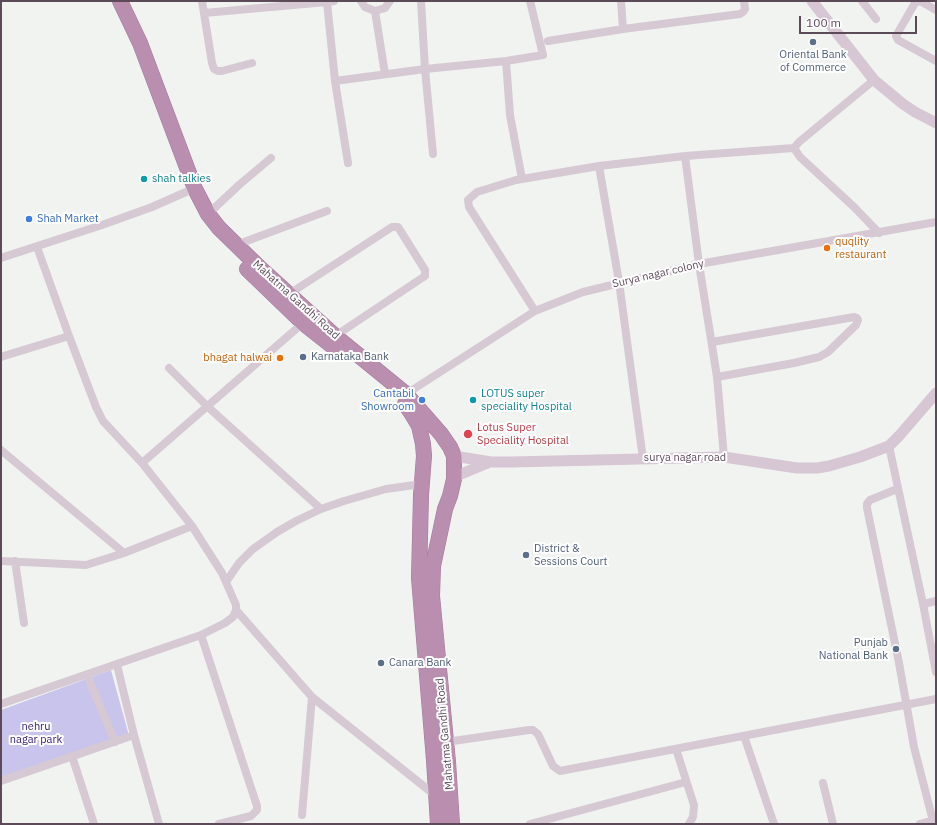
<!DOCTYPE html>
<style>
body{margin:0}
#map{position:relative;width:937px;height:825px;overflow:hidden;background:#f1f3f1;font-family:"IBM Plex Sans",sans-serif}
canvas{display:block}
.frame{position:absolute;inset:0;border:2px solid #5c4a59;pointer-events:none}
.scale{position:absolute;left:799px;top:16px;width:118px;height:18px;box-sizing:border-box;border:2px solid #5c4a59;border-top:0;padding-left:5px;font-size:12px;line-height:14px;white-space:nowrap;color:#5c4a59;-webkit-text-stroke:3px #fff;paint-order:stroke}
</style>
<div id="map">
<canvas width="937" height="825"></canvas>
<div class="frame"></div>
<div class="scale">100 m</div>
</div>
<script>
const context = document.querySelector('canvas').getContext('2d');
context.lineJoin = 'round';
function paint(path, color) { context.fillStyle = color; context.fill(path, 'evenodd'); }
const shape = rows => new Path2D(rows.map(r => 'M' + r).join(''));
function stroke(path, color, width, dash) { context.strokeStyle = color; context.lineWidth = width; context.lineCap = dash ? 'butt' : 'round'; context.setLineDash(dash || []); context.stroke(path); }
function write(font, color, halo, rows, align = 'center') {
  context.font = font + ' "IBM Plex Sans",sans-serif'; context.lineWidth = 4; context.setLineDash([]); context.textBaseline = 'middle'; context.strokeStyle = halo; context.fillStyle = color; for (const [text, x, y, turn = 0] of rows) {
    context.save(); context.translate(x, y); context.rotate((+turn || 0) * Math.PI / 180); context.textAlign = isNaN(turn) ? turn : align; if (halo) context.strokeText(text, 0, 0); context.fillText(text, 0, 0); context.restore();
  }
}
const green = shape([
 [111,670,129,736,1,783,1,710]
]);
const street = shape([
 [202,1,212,63,214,69,218,71,222,71,252,63],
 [334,1,327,2,335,81,348,163],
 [361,1,365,7,375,11,385,8,390,1],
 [421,1,425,69,433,154],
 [862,1,876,19],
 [936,10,920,1,915,3,896,36,898,40,936,61],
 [375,11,385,74],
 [204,13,327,2],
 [623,29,740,14,743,12,745,9,744,1],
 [548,41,623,29,621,1],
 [506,61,510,115,522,179],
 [874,80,799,142,794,148,800,157,854,207,879,233],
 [335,81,425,69,506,61,543,55,530,1],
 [685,156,699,264,717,377,724,457],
 [599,166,685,156,794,148],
 [208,214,239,185,271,158],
 [236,245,327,211],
 [1,258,102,225,152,207,186,192],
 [289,294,392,227,398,227,425,270,425,276,335,336],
 [535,311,469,207,468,200,477,192,516,180,599,166,619,282,643,459],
 [712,342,854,317,857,318,858,320,856,325,828,352,819,357,794,363,717,377],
 [1,357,69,336],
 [169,368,208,407,321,509],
 [406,394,535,311,583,292,699,264,936,222],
 [889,446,923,604,936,672],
 [1,450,124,553],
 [142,463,303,323],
 [897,489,870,500,867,504,867,508,899,663,914,747,933,821],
 [1,561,86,565,124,553,192,526],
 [15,561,24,623],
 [226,582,239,563,253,549,277,532,296,521,321,509,344,501,386,489,422,484],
 [923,604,936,601],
 [236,610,312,697,436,796],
 [201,635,257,806,257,810,251,816,219,824],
 [117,665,134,735,159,824],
 [87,675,115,742],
 [1,704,201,635,225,623,233,617,236,610,236,605,222,573,192,526,142,463,103,421,96,407,69,336,37,247],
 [744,736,774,824],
 [446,742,529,730,533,730,538,734,553,766,560,771,936,699],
 [676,749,694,805,693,817,689,824],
 [72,756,94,824],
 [1,781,134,735],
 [823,783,833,824],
 [302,815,312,697],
 [530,824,686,782],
 [920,824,936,820]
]);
const secondary = shape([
 [812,1,874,80,903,104,915,112,936,123],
 [454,456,491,462,512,462,724,457,797,468,817,468,829,466,860,457,889,446,899,436,936,393],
 [454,477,490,462]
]);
const highway = shape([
 [120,1,140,43,195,189,208,214,219,228,261,269,335,336,406,394,441,434,450,447,454,456,454,479,450,496,445,509,433,566,432,596,448,762,452,824],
 [247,269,303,323,336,349],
 [405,404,410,411,419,426,423,444,424,456,421,495,419,578,434,760,438,824]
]);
const markers = [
 [813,42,4,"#5c6f8a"],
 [144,179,4,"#0f9aa8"],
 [29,219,4,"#3f7fe0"],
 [827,248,4,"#e8710a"],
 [303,357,4,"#5c6f8a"],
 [280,358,4,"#e8710a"],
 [422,400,4,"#3f7fe0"],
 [473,400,4,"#0f9aa8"],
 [468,434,5,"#e0444e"],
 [526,555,4,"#5c6f8a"],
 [896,649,4,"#5c6f8a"],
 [381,663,4,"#5c6f8a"]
];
const serviceNames = [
 ["Oriental Bank",813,55,"center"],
 ["of Commerce",813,68,"center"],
 ["Karnataka Bank",311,357],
 ["District &",534,549],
 ["Sessions Court",534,562],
 ["Punjab",888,643,"right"],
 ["National Bank",888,656,"right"],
 ["Canara Bank",389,663]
];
const cultureNames = [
 ["shah talkies",152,179],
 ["LOTUS super",481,394],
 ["speciality Hospital",481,407]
];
const shopNames = [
 ["Shah Market",37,219],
 ["Cantabil",414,394,"right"],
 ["Showroom",414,407,"right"]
];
const foodNames = [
 ["quqlity",835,242],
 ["restaurant",835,255],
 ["bhagat halwai",272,358,"right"]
];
const streetNames = [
 ["Surya nagar colony",658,274,-13],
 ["Mahatma Gandhi Road",296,300,42],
 ["surya nagar road",685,458],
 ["Mahatma Gandhi Road",445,734,-95]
];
const healthNames = [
 ["Lotus Super",477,428],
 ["Speciality Hospital",477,441]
];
const parkNames = [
 ["nehru",36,727],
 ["nagar park",36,740]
];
paint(green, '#c9c4eb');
stroke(highway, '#a6799b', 16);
stroke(street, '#d6c9d3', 8);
stroke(secondary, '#d7c6d3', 11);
stroke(highway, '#ba8eaf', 15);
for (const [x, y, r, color] of markers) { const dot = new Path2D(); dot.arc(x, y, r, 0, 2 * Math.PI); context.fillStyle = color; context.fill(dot); stroke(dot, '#fff', 1.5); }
write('11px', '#4e5e75', '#fff', serviceNames, 'left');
write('11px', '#0d838f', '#fff', cultureNames, 'left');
write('11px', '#366cbe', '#fff', shopNames, 'left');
write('11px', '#c56008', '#fff', foodNames, 'left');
write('11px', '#5c4a59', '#fff', streetNames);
write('11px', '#be3a42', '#fff', healthNames, 'left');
write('11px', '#352178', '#fff', parkNames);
</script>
